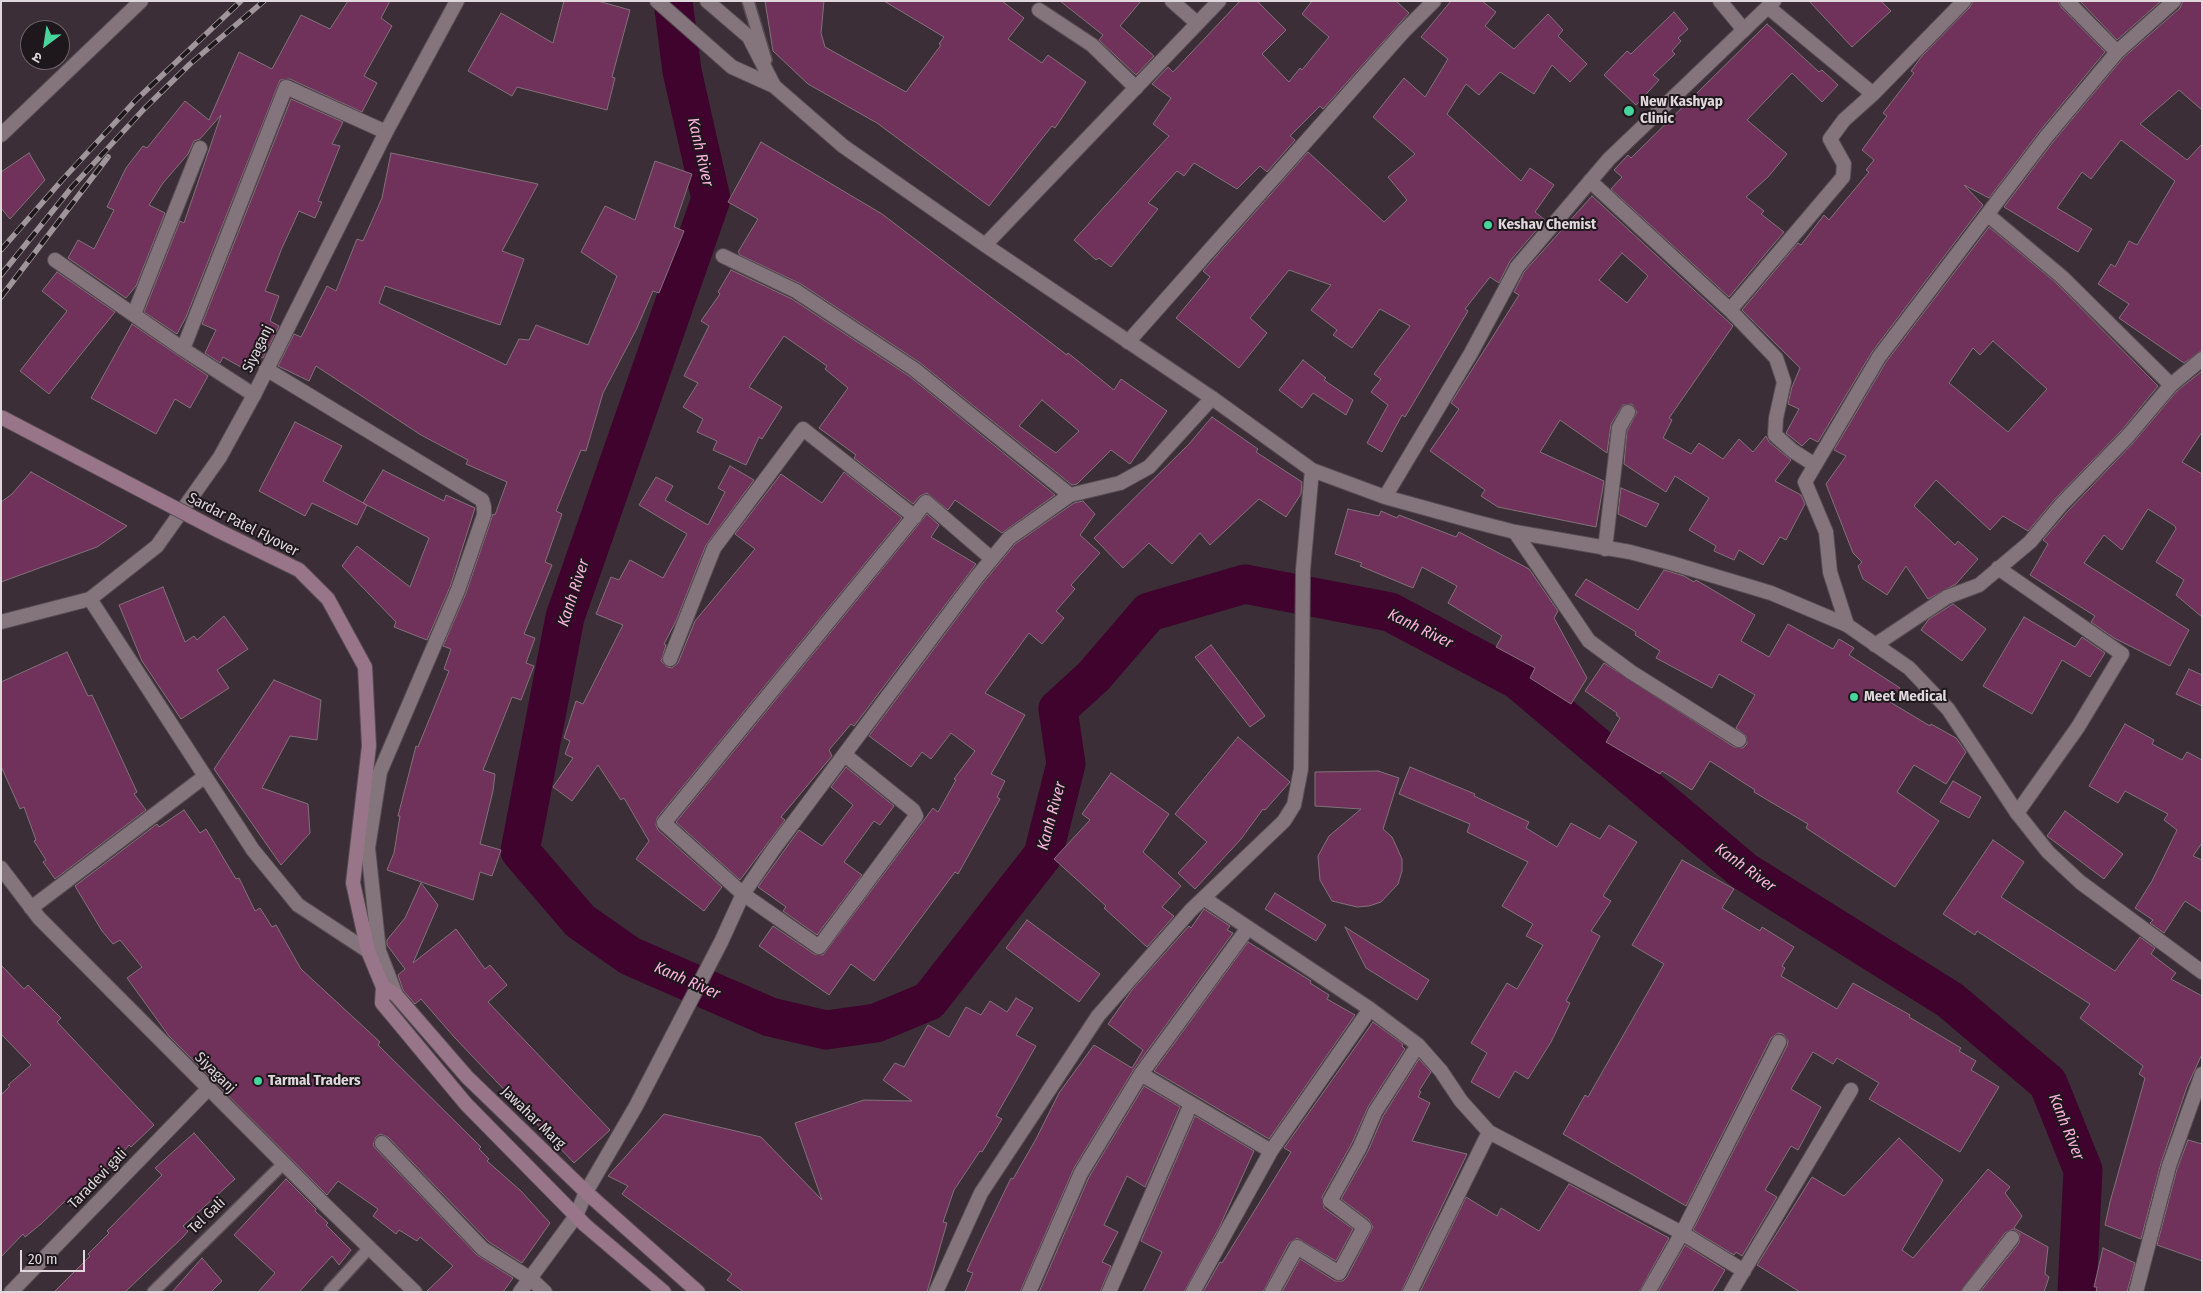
<!DOCTYPE html>
<meta charset="utf-8">
<style>
body{margin:0}
#map{position:relative;width:2203px;height:1293px;overflow:hidden;background:#3b2e36;font-family:"Fira Sans Condensed","Noto Sans Devanagari",sans-serif}
canvas{display:block}
.frame{position:absolute;inset:0;border:2px solid #dfd7db;pointer-events:none}
.north{position:absolute;left:20px;top:20px;width:50px;height:50px;box-sizing:border-box;background:#1e181c;border:1px solid #6b6468;border-radius:50%;rotate:211deg;font-size:14px;font-weight:700;line-height:20px;text-align:center;color:#dfd7db}
.north::after{content:'';display:block;margin:auto;width:18px;height:22px;background:#48d49d;clip-path:polygon(50% 0,100% 100%,50% 72%,0 100%)}
.scale{position:absolute;left:20px;top:1250px;width:65px;height:22px;box-sizing:border-box;border:2px solid #dfd7db;border-top:0;padding-left:6px;font-size:15px;line-height:18px;white-space:nowrap;color:#dfd7db;-webkit-text-stroke:4px #1e181c;paint-order:stroke}
</style>
<div id="map">
<canvas width="2203" height="1293"></canvas>
<div class="frame"></div>
<div class="north">उ</div>
<div class="scale">20 m</div>
</div>
<script>
const context = document.querySelector('canvas').getContext('2d');
context.lineJoin = 'round';
const shape = rows => new Path2D(rows.map(r => 'M' + r).join(''));
function stroke(path, color, width, dash) { context.strokeStyle = color; context.lineWidth = width; context.lineCap = dash ? 'butt' : 'round'; context.setLineDash(dash || []); context.stroke(path); }
function paint(path, color) { context.fillStyle = color; context.fill(path, 'evenodd'); }
function write(font, color, halo, rows, align = 'center') {
  context.font = font + ' "Fira Sans Condensed",sans-serif'; context.lineWidth = 4; context.setLineDash([]); context.textBaseline = 'middle'; context.strokeStyle = halo; context.fillStyle = color; for (const [text, x, y, turn = 0] of rows) {
    context.save(); context.translate(x, y); context.rotate((+turn || 0) * Math.PI / 180); context.textAlign = isNaN(turn) ? turn : align; if (halo) context.strokeText(text, 0, 0); context.fillText(text, 0, 0); context.restore();
  }
}
const river = shape([
 [673,1,682,71,711,199,565,617,520,851,580,921,630,956,770,1017,826,1030,876,1023,929,1001,1043,855,1066,764,1058,709,1094,676,1149,612,1245,584,1390,612,1518,680,1744,871,1950,1000,2048,1083,2083,1170,2077,1292]
]);
const building = shape([
 [348,1,390,1,381,18,392,26,364,76,377,83,362,112,290,79,280,80,186,317,177,334,144,312,180,221,184,223,221,115,200,139,194,141,188,154,163,183,149,205,165,213,136,286,126,298,68,258,78,240,94,249,114,210,107,207,126,168,143,146,147,148,185,101,209,120,239,52,272,69,301,15,330,29,348,1],
 [564,1,598,1,630,10,612,77,615,78,607,110,517,87,512,96,468,71,501,13,553,43,564,1],
 [765,1,824,1,821,33,825,47,906,92,941,45,939,44,944,37,884,1,1002,1,1024,18,1008,39,1042,63,1048,55,1086,82,1055,128,1052,126,989,206,877,123,808,84,773,51,765,1],
 [1060,1,1141,1,1120,26,1154,56,1136,75,1099,40,1103,35,1060,1],
 [1240,1,1257,1,1286,30,1262,54,1289,82,1300,68,1302,70,1329,37,1302,14,1312,1,1396,1,1409,13,1323,109,1320,106,1290,136,1295,140,1267,172,1260,166,1237,189,1194,163,1184,176,1177,171,1148,203,1158,209,1111,267,1099,258,1096,260,1074,240,1169,136,1153,124,1171,98,1152,84,1168,67,1173,72,1240,1],
 [1451,1,1482,1,1496,12,1485,26,1514,49,1548,14,1563,30,1558,36,1587,64,1570,82,1552,65,1534,94,1500,72,1479,95,1466,84,1447,114,1521,181,1530,168,1554,185,1535,212,1545,220,1510,261,1499,283,1490,277,1465,309,1468,311,1405,417,1402,415,1382,452,1367,443,1388,405,1371,392,1381,379,1374,374,1410,326,1380,309,1352,348,1333,335,1337,330,1311,310,1331,285,1289,270,1250,318,1267,333,1239,368,1176,318,1210,277,1203,271,1308,152,1384,222,1407,200,1388,177,1415,154,1373,117,1404,78,1425,97,1448,59,1421,37,1451,1],
 [1809,1,1881,1,1891,11,1852,47,1809,1],
 [1973,1,2058,1,2061,7,2105,52,2039,132,1989,198,1964,185,1983,205,1872,352,1818,442,1810,438,1802,446,1786,433,1799,409,1788,404,1792,387,1800,368,1742,310,1798,243,1801,245,1824,215,1829,220,1869,172,1866,170,1874,160,1862,150,1887,116,1883,113,1914,73,1911,71,1922,56,1970,7,1973,1],
 [2080,1,2161,1,2117,40,2080,1],
 [2183,1,2202,1,2202,110,2179,90,2140,124,2187,160,2202,144,2202,350,2184,363,2119,318,2129,304,2098,284,2111,264,2115,267,2129,241,2137,245,2175,181,2121,140,2091,179,2082,172,2057,208,2092,229,2078,252,2004,207,2053,142,2123,58,2180,8,2183,1],
 [1674,12,1688,29,1678,38,1681,41,1672,51,1675,54,1653,75,1659,80,1636,105,1604,75,1627,51,1631,54,1674,12],
 [1767,24,1819,72,1822,70,1838,85,1822,102,1792,73,1747,120,1787,154,1768,177,1746,197,1764,211,1761,214,1784,232,1729,297,1611,189,1622,177,1614,170,1628,155,1631,158,1767,24],
 [291,99,343,122,332,144,340,146,318,201,322,202,315,218,299,211,282,248,265,291,279,296,270,321,279,326,263,358,256,355,248,371,223,357,220,363,205,353,216,330,202,324,291,99],
 [761,142,882,214,1067,355,1068,353,1114,390,1121,379,1167,411,1130,464,1111,450,1077,484,1072,485,919,362,801,284,740,255,738,252,758,219,728,202,761,142],
 [1042,400,1079,431,1056,453,1019,426,1042,400],
 [29,153,45,180,10,219,1,208,1,172,29,153],
 [391,153,538,184,502,251,524,259,500,325,385,286,379,303,506,365,519,339,529,340,536,325,588,345,617,276,581,252,605,206,635,220,655,161,692,174,674,227,684,231,659,293,653,291,636,330,603,393,586,451,581,450,556,511,562,514,545,562,552,565,524,634,535,638,526,663,534,666,521,700,512,697,483,770,495,774,493,791,480,844,501,850,492,876,480,872,473,900,387,870,394,853,400,816,398,816,416,746,418,747,449,671,444,669,451,649,443,646,466,593,493,514,495,515,507,482,466,464,468,460,421,435,316,366,309,381,278,366,294,334,301,337,327,286,336,291,357,239,363,241,382,198,391,153],
 [1592,196,1733,326,1669,418,1672,420,1663,438,1691,454,1699,443,1723,459,1739,439,1753,452,1766,436,1769,442,1791,460,1775,481,1801,495,1805,504,1786,540,1780,537,1763,565,1739,550,1734,560,1714,551,1716,546,1689,530,1709,498,1675,476,1666,492,1624,464,1627,431,1637,412,1632,404,1623,405,1611,424,1607,453,1560,420,1540,452,1604,481,1596,527,1498,507,1481,496,1485,490,1430,451,1459,409,1451,403,1519,295,1514,292,1524,272,1592,196],
 [1622,253,1648,276,1627,303,1599,280,1622,253],
 [1989,227,2055,282,2158,386,2121,431,2055,499,2028,531,2003,516,1990,530,1936,480,1914,506,1955,545,1958,541,1978,559,1956,584,1928,599,1906,566,1887,595,1863,579,1858,566,1862,562,1853,553,1826,484,1846,456,1834,450,1886,362,1989,227],
 [1993,341,2047,389,2008,432,1949,383,1973,348,1980,355,1993,341],
 [731,270,792,299,909,376,1055,495,1002,533,955,500,948,510,927,493,920,496,913,504,854,458,856,455,819,428,848,388,825,369,827,366,784,336,749,387,782,407,762,439,759,437,746,465,713,450,717,441,697,432,703,419,683,407,698,383,684,376,709,326,701,321,720,294,718,292,731,270],
 [57,272,115,312,49,394,20,371,67,311,42,291,57,272],
 [132,324,208,376,190,408,175,399,156,434,91,398,132,324],
 [1303,360,1326,378,1324,380,1353,400,1346,415,1313,393,1302,408,1279,390,1303,360],
 [2202,371,2202,432,2182,462,2202,474,2202,617,2176,595,2184,580,2156,562,2176,529,2175,526,2148,509,2122,550,2104,535,2084,563,2189,630,2170,666,2114,638,2091,622,2095,616,2030,575,2048,544,2043,540,2068,511,2133,443,2177,391,2202,371],
 [1212,417,1258,449,1256,452,1302,482,1301,494,1286,517,1259,499,1210,545,1200,533,1172,564,1149,543,1123,568,1094,538,1189,444,1212,417],
 [295,422,342,446,323,481,367,505,357,525,312,503,305,516,259,491,295,422],
 [730,466,754,480,706,545,676,621,664,644,666,645,661,661,667,667,672,668,678,663,695,621,755,549,735,534,781,474,822,503,844,472,902,518,657,818,656,825,658,830,722,887,704,911,636,859,649,841,624,798,621,800,598,765,572,801,553,787,573,758,565,754,570,741,564,738,576,701,583,704,623,625,596,614,611,577,619,580,630,560,663,578,687,534,639,505,656,477,673,486,665,500,708,525,725,492,718,488,730,466],
 [383,470,444,501,446,495,475,508,450,587,427,640,394,627,396,622,342,566,357,546,410,587,429,538,363,503,383,470],
 [31,472,127,526,97,547,1,582,1,502,12,494,31,472],
 [1621,488,1659,504,1646,527,1618,514,1621,488],
 [1083,501,1095,514,1080,535,1100,553,1071,585,1075,589,1056,611,1064,618,1042,644,1029,633,985,693,1025,715,991,774,1005,781,997,797,1000,799,958,874,955,872,874,981,851,964,829,995,759,946,773,926,814,954,823,955,933,808,938,812,956,780,954,779,975,751,951,733,931,759,922,752,911,767,869,736,983,583,1015,544,1074,503,1083,501],
 [1348,509,1379,516,1381,511,1397,518,1399,515,1456,537,1459,532,1529,569,1558,611,1554,618,1587,678,1571,704,1530,678,1535,668,1496,647,1502,636,1448,603,1457,586,1422,567,1413,588,1360,566,1362,563,1335,554,1348,509],
 [927,514,939,525,931,537,976,564,854,726,851,724,829,750,832,756,781,817,785,820,740,880,676,822,927,514],
 [1664,570,1684,576,1694,582,1696,580,1755,615,1741,641,1769,657,1788,624,1833,649,1839,639,1854,648,1849,655,1900,688,1890,702,1930,726,1931,724,1956,738,1966,752,1946,784,1914,765,1897,792,1939,821,1895,887,1806,828,1808,824,1754,792,1755,790,1710,761,1692,790,1662,771,1660,774,1606,742,1620,718,1616,715,1617,713,1585,691,1604,663,1734,747,1743,748,1747,744,1746,736,1736,728,1755,695,1719,674,1712,688,1656,658,1660,651,1635,635,1636,632,1575,595,1586,579,1638,610,1664,570],
 [163,587,185,642,194,636,197,640,224,616,248,649,217,670,229,688,181,719,142,661,119,605,163,587],
 [1953,604,1986,629,1962,661,1921,630,1929,619,1953,604],
 [2024,617,2075,647,2082,637,2105,653,2090,677,2062,660,2032,714,1983,686,2024,617],
 [1211,645,1265,716,1250,727,1195,657,1211,645],
 [67,652,88,696,92,695,137,792,134,794,146,810,55,879,43,862,46,860,34,841,36,840,24,807,20,809,1,766,1,682,67,652],
 [2189,669,2202,675,2202,706,2176,694,2189,669],
 [274,680,321,700,317,740,290,736,262,788,308,804,310,833,281,865,214,769,274,680],
 [2125,724,2154,740,2152,744,2182,760,2187,752,2202,760,2202,843,2193,856,2202,860,2202,912,2185,901,2164,933,2150,923,2153,920,2135,908,2152,881,2177,830,2164,820,2168,814,2125,791,2118,803,2089,786,2125,724],
 [1238,737,1290,782,1265,810,1263,809,1241,839,1195,889,1178,873,1207,842,1175,814,1238,737],
 [846,767,894,806,880,825,874,821,844,862,862,875,817,935,783,911,786,907,758,887,799,830,822,846,853,805,831,787,846,767],
 [1410,767,1475,794,1474,796,1529,822,1526,828,1557,847,1571,823,1600,839,1609,825,1637,842,1603,896,1611,901,1591,931,1600,936,1566,1001,1570,1003,1551,1042,1528,1079,1515,1071,1499,1098,1471,1082,1487,1053,1471,1043,1507,983,1517,989,1543,945,1526,936,1533,924,1502,906,1528,862,1467,832,1470,824,1399,794,1410,767],
 [1378,771,1399,778,1383,829,1392,837,1402,859,1402,871,1398,884,1381,902,1369,906,1357,907,1332,901,1320,880,1318,856,1329,836,1361,809,1315,806,1315,772,1378,771],
 [1111,773,1169,814,1143,852,1181,886,1162,907,1174,916,1147,947,1104,908,1106,906,1054,859,1090,820,1082,814,1111,773],
 [1953,781,1981,797,1969,818,1940,802,1953,781],
 [184,810,200,833,206,829,236,879,239,878,255,911,260,908,272,927,276,925,301,969,380,1042,378,1045,481,1147,479,1149,489,1159,487,1161,521,1191,550,1223,522,1263,489,1242,388,1137,380,1134,376,1137,373,1145,376,1149,477,1255,513,1278,503,1292,426,1292,453,1266,420,1237,417,1241,399,1230,396,1234,373,1216,378,1209,338,1181,327,1195,169,1036,127,978,142,967,120,940,113,944,102,931,75,886,157,824,159,827,184,810],
 [2065,811,2123,854,2104,879,2047,836,2065,811],
 [1993,840,2024,862,2001,897,2115,971,2140,937,2155,948,2151,954,2176,973,2171,979,2202,996,2202,1054,2187,1087,2161,1163,2141,1239,2105,1225,2110,1202,2145,1078,2139,1074,2143,1066,2080,1018,2090,1004,1977,931,1975,935,1943,914,1993,840],
 [1682,860,1734,889,1722,908,1760,931,1762,927,1794,947,1782,966,1785,968,1781,976,1837,1009,1853,983,1910,1015,1909,1017,1961,1048,1959,1051,1976,1061,1971,1070,1999,1087,1960,1152,1869,1099,1879,1083,1869,1077,1837,1058,1833,1064,1813,1052,1791,1089,1821,1107,1798,1150,1791,1146,1765,1190,1777,1197,1742,1256,1736,1252,1734,1255,1693,1230,1787,1046,1788,1041,1783,1034,1778,1033,1771,1038,1686,1206,1563,1134,1585,1095,1588,1097,1664,964,1632,945,1682,860],
 [421,883,438,905,413,963,456,929,485,969,490,965,507,985,488,1002,610,1130,574,1163,455,1038,421,999,415,1004,403,990,398,975,405,969,387,945,387,940,405,918,421,883],
 [1275,893,1326,925,1316,941,1265,909,1275,893],
 [1204,909,1230,926,1227,930,1233,933,1134,1069,1074,1168,1020,1292,965,1292,973,1273,967,1271,980,1242,1011,1178,1013,1179,1036,1139,1059,1093,1094,1045,1132,1068,1143,1050,1108,1024,1132,990,1189,926,1191,928,1204,909],
 [1027,920,1100,974,1079,1002,1006,948,1027,920],
 [1345,927,1429,980,1417,1000,1366,968,1345,927],
 [1248,942,1311,981,1310,983,1329,995,1327,999,1355,1015,1269,1139,1154,1071,1248,942],
 [1,965,24,989,28,985,61,1018,57,1022,154,1125,131,1147,129,1145,114,1163,71,1206,65,1201,41,1224,25,1237,23,1234,1,1257,1,1095,10,1086,8,1085,31,1065,1,1034,1,965],
 [1016,998,1033,1008,1016,1035,1036,1046,996,1116,1002,1119,982,1152,980,1151,954,1190,943,1222,947,1223,927,1292,744,1292,727,1280,732,1274,622,1194,628,1186,608,1176,664,1114,761,1137,822,1200,795,1123,864,1100,912,1101,883,1080,895,1063,904,1067,928,1025,949,1037,966,1007,981,1015,990,1001,1007,1012,1016,998],
 [1373,1022,1403,1044,1402,1046,1405,1049,1368,1107,1352,1143,1322,1197,1324,1208,1353,1229,1336,1261,1297,1238,1289,1243,1263,1292,1203,1292,1220,1262,1222,1263,1291,1152,1284,1148,1373,1022],
 [1419,1059,1431,1072,1419,1091,1421,1092,1418,1097,1430,1103,1412,1141,1467,1154,1401,1292,1282,1292,1300,1259,1335,1281,1343,1281,1347,1277,1373,1227,1369,1220,1341,1199,1368,1151,1383,1116,1419,1059],
 [1144,1086,1180,1107,1145,1187,1127,1176,1104,1225,1118,1232,1102,1262,1111,1266,1100,1292,1039,1292,1089,1177,1144,1086],
 [1195,1116,1254,1151,1219,1228,1184,1292,1143,1292,1162,1252,1141,1241,1195,1116],
 [194,1133,235,1179,183,1226,188,1231,183,1237,125,1292,54,1292,90,1256,88,1254,109,1233,107,1231,162,1175,155,1168,194,1133],
 [1899,1138,1943,1180,1902,1250,1913,1258,1988,1169,2010,1187,2005,1193,2022,1216,2014,1228,2048,1247,2045,1274,2049,1277,2044,1292,1980,1292,2019,1243,2020,1234,2013,1229,2005,1233,1960,1292,1800,1292,1757,1265,1812,1177,1844,1196,1899,1138],
 [2188,1140,2202,1144,2202,1261,2157,1245,2177,1169,2188,1140],
 [286,1179,316,1209,315,1211,328,1223,326,1225,351,1250,339,1265,332,1256,299,1292,258,1292,275,1273,234,1235,286,1179],
 [1569,1184,1669,1238,1639,1292,1420,1292,1466,1197,1497,1216,1501,1208,1539,1231,1569,1184],
 [1685,1245,1725,1270,1712,1292,1658,1292,1685,1245],
 [2103,1248,2135,1263,2127,1292,2096,1292,2097,1287,2094,1287,2103,1248],
 [202,1258,222,1281,211,1292,172,1292,202,1258]
]);
const service = shape([
 [748,1,766,60],
 [153,1292,284,1163],
 [329,1292,370,1247]
]);
const minor = shape([
 [1172,1,1197,23],
 [1720,1,1744,30],
 [2067,1,2117,52],
 [1768,7,1873,94,1964,1],
 [1039,10,1092,45,1136,88],
 [1590,181,1730,310],
 [1988,215,2062,277,2171,385],
 [723,256,796,291,914,369,1070,495],
 [55,260,183,349,254,395],
 [134,314,200,148],
 [1128,342,1404,31,1434,1],
 [183,349,286,87,386,132],
 [266,369,482,500,484,507,484,515,458,590,380,772,368,848,379,951,396,995],
 [1815,465,1793,451,1775,435,1776,418,1784,382,1776,358,1730,310,1843,177,1844,164,1830,139,1844,120,1873,94],
 [1515,532,1589,641,1631,672,1739,740],
 [1605,549,1619,428,1628,412],
 [1998,568,2122,654,2078,727,2017,813],
 [90,599,253,850,298,905,368,951],
 [1847,625,1830,572,1826,532,1805,482,1879,357,2046,137,2117,52,2174,1],
 [1875,645,1947,597,1979,585,2030,542,2061,505,2127,437,2171,385,2202,359],
 [670,659,714,548,803,429,915,517],
 [845,755,913,810,916,816,819,947,743,894,664,823,926,502,992,559],
 [1205,899,1370,1009,1418,1045,1441,1071,1461,1101,1489,1132,1682,1233,1744,1271],
 [31,908,204,777],
 [1141,1074,1271,1151],
 [382,1143,483,1249,531,1279,545,1292],
 [586,1192,636,1106,721,942,743,894,773,850,976,578,1009,538,1070,495,1120,483,1149,467,1212,398],
 [11,1292,208,1089],
 [1029,1292,1081,1173,1141,1074,1248,928],
 [1109,1292,1191,1104],
 [1193,1292,1271,1151,1370,1009],
 [1272,1292,1297,1247,1339,1273,1364,1227,1330,1201,1360,1147,1375,1112,1418,1045],
 [1410,1292,1489,1132],
 [1648,1292,1682,1233,1779,1042],
 [1731,1292,1851,1090],
 [1969,1292,2012,1238],
 [2136,1292,2169,1166,2202,1074]
]);
const tertiary = shape([
 [657,1,732,67,774,86,843,146,985,245,1212,398,1312,470,1385,497,1472,521,1515,532,1630,552,1671,563,1771,593,1847,625,1909,668,1948,709,2017,813,2048,852,2080,882,2202,972],
 [707,1,749,37,774,86],
 [1,135,141,1],
 [985,245,1219,1],
 [1385,497,1471,353,1517,267,1609,159,1774,1],
 [1,622,90,599,157,546,220,457,254,395,386,132,457,1],
 [1,868,39,918,321,1201,415,1292],
 [520,1292,576,1216,586,1192],
 [936,1292,981,1193,1098,1016,1191,910,1284,821,1294,805,1301,769,1303,570,1312,470]
]);
const secondary = shape([
 [299,570,328,599,365,667,369,746,353,883,368,951,383,987,396,995,467,1077,586,1192,698,1292],
 [383,987,382,1003,466,1104,585,1225,664,1292]
]);
const rail = shape([
 [1,250,63,179,136,100,241,1],
 [1,275,72,187,144,109,190,64,264,1],
 [1,297,108,157]
]);
const secondaryBridge = shape([
 [1,417,217,530,299,570]
]);
const markers = [
 [1629,111,6,"#48d49d"],
 [1488,225,5,"#48d49d"],
 [1854,697,5,"#48d49d"],
 [258,1081,5,"#48d49d"]
];
const poiNames = [
 ["New Kashyap",1640,102],
 ["Clinic",1640,119],
 ["Keshav Chemist",1498,225],
 ["Meet Medical",1864,697],
 ["Tarmal Traders",268,1081]
];
const streetNames = [
 ["Siyaganj",258,349,-64],
 ["Sardar Patel Flyover",243,525,27],
 ["Siyaganj",215,1073,45],
 ["Jawahar Marg",533,1118,44],
 ["Taradevi gali",98,1179,-46],
 ["Tel Gali",207,1216,-44]
];
const waterNames = [
 ["Kanh River",700,152,77],
 ["Kanh River",574,593,-72],
 ["Kanh River",1420,629,26],
 ["Kanh River",1052,816,-75],
 ["Kanh River",1745,868,36],
 ["Kanh River",687,981,24],
 ["Kanh River",2066,1127,68]
];
stroke(river, '#3f032e', 39);
paint(building, '#70325a');
stroke(building, '#81727a', 1);
stroke(service, '#574c52', 14);
stroke(minor, '#574c52', 16);
stroke(tertiary, '#574c52', 16);
stroke(secondary, '#574c52', 16);
stroke(service, '#84757d', 11);
stroke(minor, '#84757d', 14);
stroke(tertiary, '#84757d', 14);
stroke(secondary, '#99758a', 14);
stroke(rail, '#9f959a', 5.5);
stroke(rail, '#1e181c', 4, [11]);
stroke(secondaryBridge, '#574c52', 16, []);
stroke(secondaryBridge, '#99758a', 14);
for (const [x, y, r, color] of markers) { const dot = new Path2D(); dot.arc(x, y, r, 0, 2 * Math.PI); context.fillStyle = color; context.fill(dot); stroke(dot, '#1e181c', 2); }
write('bold 15px', '#dfd7db', '#1e181c', poiNames, 'left');
write('15px', '#dfd7db', '#1e181c', streetNames);
write('italic 16px', '#feb2df', '#1e181c', waterNames);
</script>
